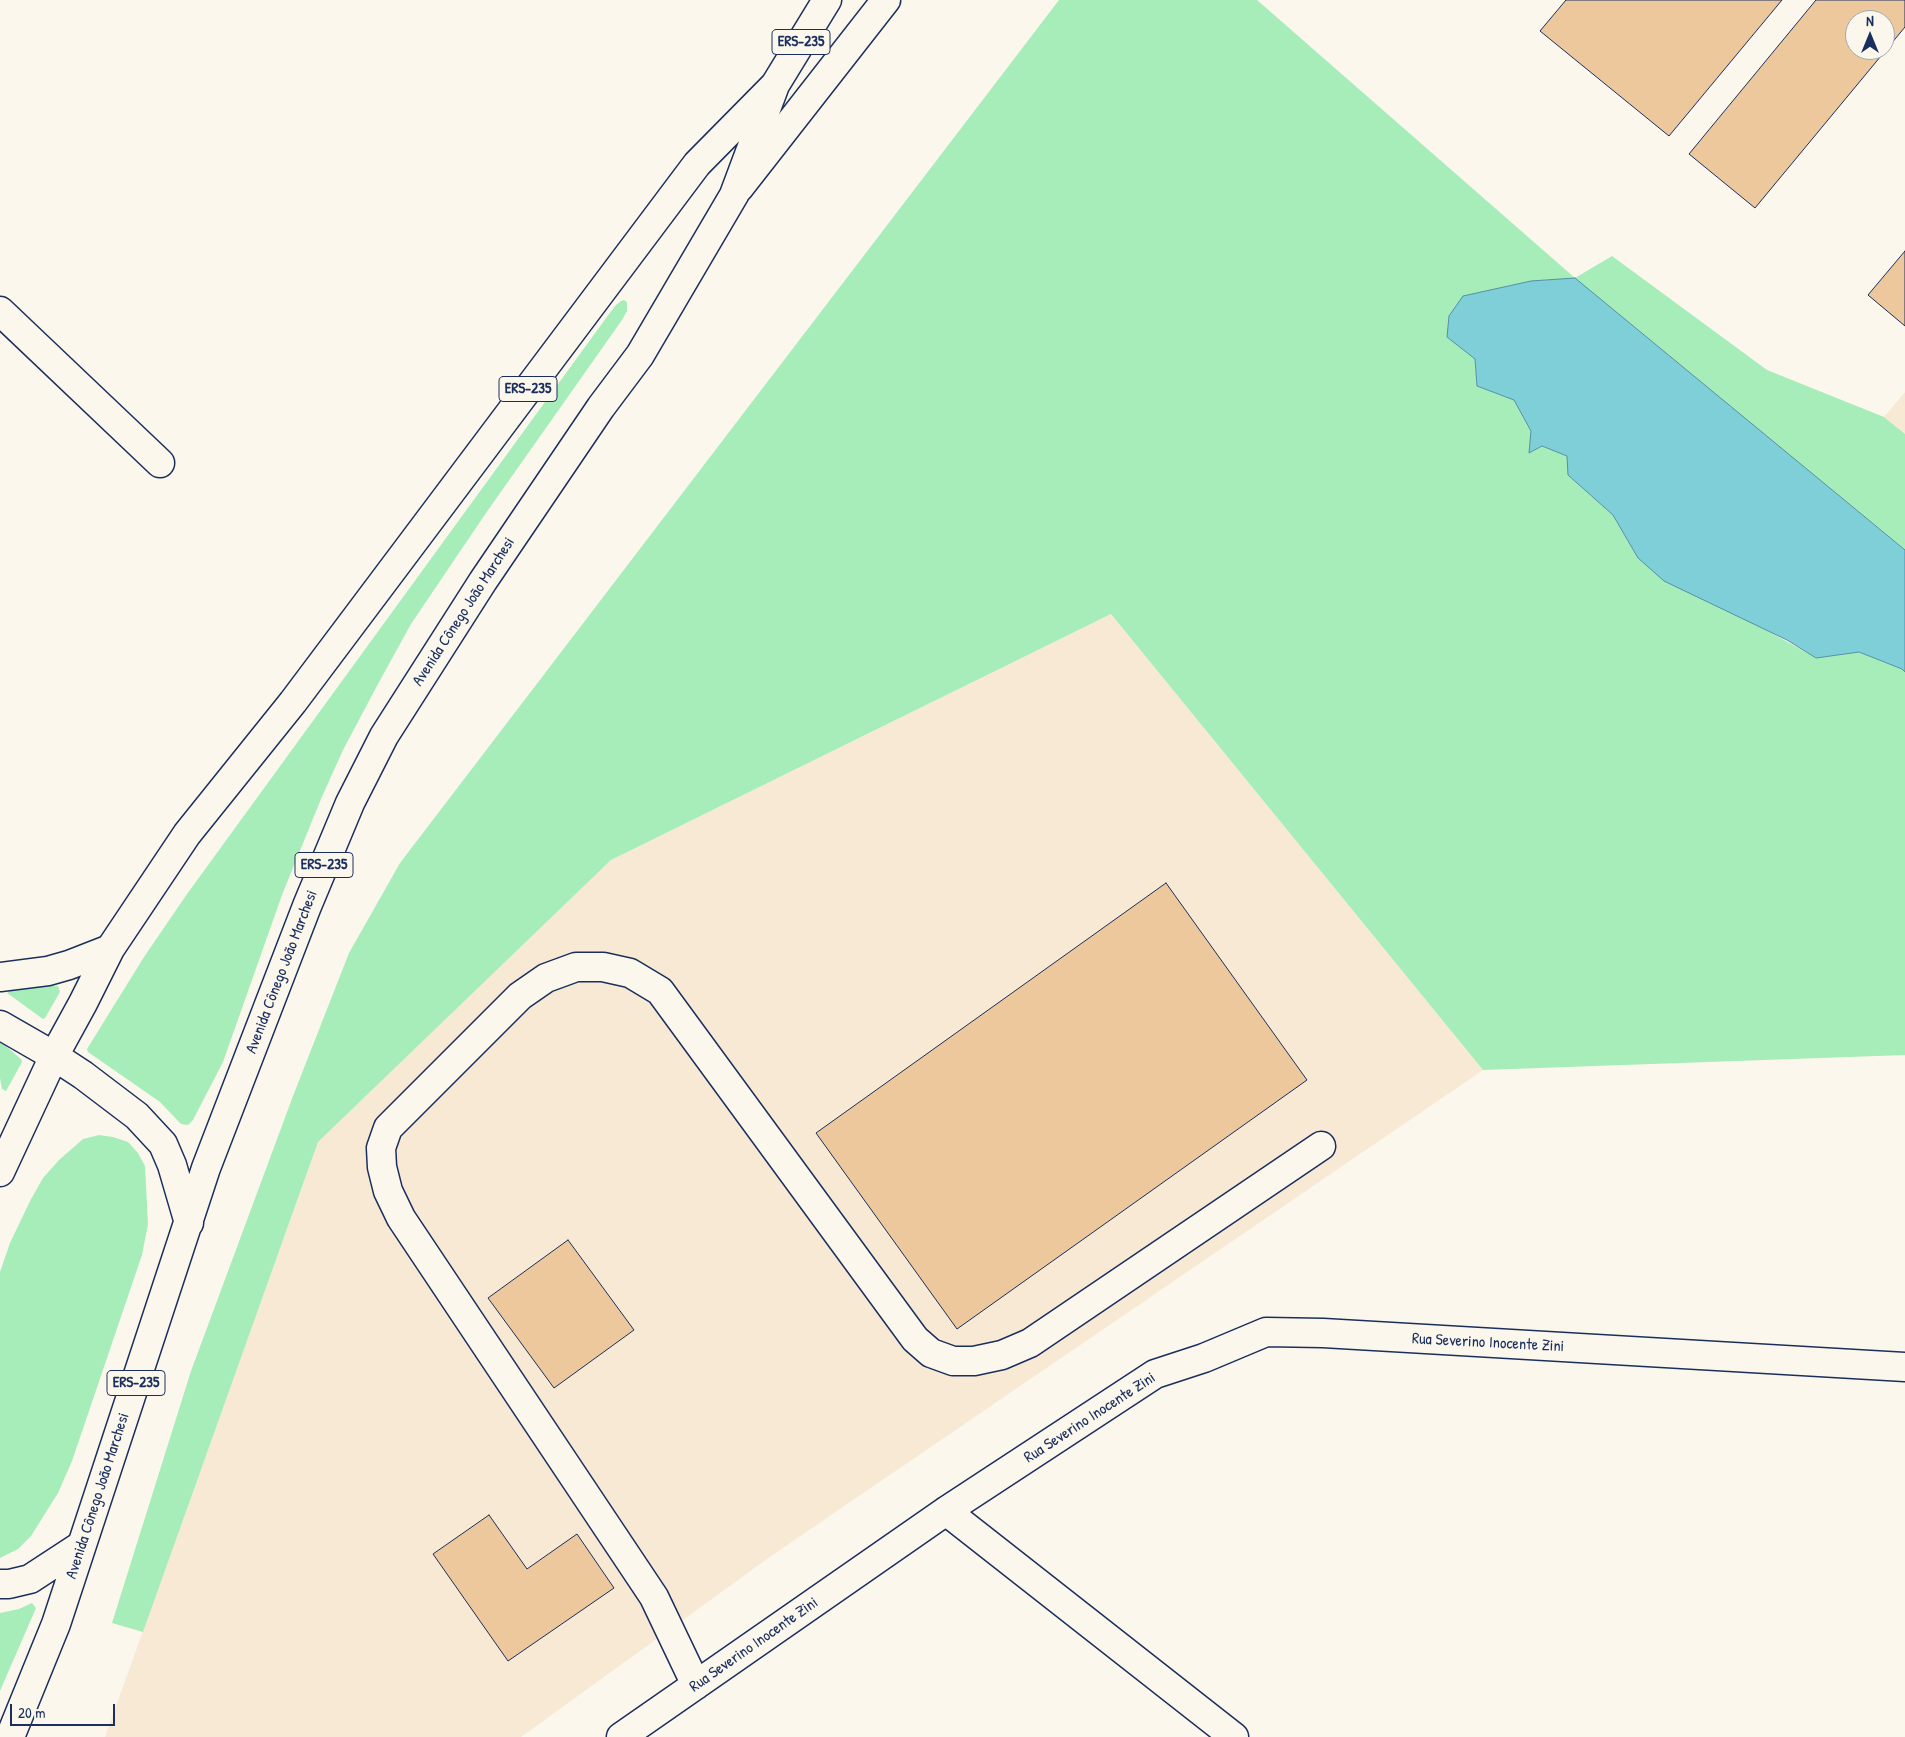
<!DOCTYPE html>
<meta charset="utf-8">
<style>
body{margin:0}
#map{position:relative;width:1905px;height:1737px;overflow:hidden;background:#fbf7ec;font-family:"Patrick Hand",sans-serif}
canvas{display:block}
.north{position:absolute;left:1845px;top:10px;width:50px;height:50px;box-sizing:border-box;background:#fbf7ec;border:1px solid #a1a7b3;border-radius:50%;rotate:0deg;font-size:14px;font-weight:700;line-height:20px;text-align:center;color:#1b2f5e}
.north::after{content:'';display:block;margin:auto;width:18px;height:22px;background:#1b2f5e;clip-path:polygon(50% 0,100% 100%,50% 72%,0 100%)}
.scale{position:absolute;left:10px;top:1704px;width:105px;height:22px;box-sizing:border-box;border:2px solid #1b2f5e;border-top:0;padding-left:6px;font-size:15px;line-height:18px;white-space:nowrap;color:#1b2f5e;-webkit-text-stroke:4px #fbf7ec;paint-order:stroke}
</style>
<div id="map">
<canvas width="1905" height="1737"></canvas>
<div class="north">N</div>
<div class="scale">20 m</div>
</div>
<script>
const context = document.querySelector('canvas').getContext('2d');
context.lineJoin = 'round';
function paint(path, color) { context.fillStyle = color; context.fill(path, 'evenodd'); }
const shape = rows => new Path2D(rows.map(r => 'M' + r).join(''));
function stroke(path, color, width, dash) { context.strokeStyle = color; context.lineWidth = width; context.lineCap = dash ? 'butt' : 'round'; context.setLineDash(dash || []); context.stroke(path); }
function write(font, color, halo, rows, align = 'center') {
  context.font = font + ' "Patrick Hand",sans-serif'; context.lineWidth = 4.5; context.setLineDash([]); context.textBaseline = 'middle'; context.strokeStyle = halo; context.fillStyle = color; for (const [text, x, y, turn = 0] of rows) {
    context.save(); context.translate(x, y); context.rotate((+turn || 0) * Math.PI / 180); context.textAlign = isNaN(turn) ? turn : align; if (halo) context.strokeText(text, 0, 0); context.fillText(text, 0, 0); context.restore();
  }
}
const built = shape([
 [1905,392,1905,434,1884,417],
 [1111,614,1483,1070,774,1554,521,1737,105,1737,318,1142,611,860]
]);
const green = shape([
 [1059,0,1257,0,1575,278,1612,256,1767,370,1884,417,1905,434,1905,550,1575,279,1447,337,1475,359,1477,386,1514,400,1531,431,1530,453,1542,446,1568,456,1568,475,1613,515,1638,558,1816,658,1859,652,1902,669,1905,672,1905,1055,1483,1070,1111,614,611,860,318,1142,143,1632,112,1623,191,1371,293,1096,349,953,400,863],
 [624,300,627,302,627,311,622,320,486,513,411,624,378,684,343,750,321,799,282,895,223,1062,193,1120,188,1125,181,1124,160,1102,88,1052,87,1049,144,957,187,894,593,336,615,306,621,301],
 [49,986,58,986,60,992,45,1018,43,1019,7,993,10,991],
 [0,1041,22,1060,21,1064,6,1091,2,1089,0,1078],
 [99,1135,113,1137,128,1142,138,1153,145,1166,148,1224,142,1255,72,1461,58,1493,31,1536,18,1549,0,1558,0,1272,10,1243,30,1201,43,1178,59,1160,83,1139],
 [32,1603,36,1608,0,1691,0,1613,19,1609]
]);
const water = shape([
 [1575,278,1905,550,1905,672,1902,669,1859,652,1816,658,1787,640,1664,581,1638,558,1613,515,1568,475,1567,456,1542,446,1529,453,1531,431,1514,400,1477,386,1475,359,1447,337,1449,316,1463,296,1531,281,1575,278]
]);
const building = shape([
 [1566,0,1782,0,1669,136,1540,31,1566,0],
 [1816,0,1905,0,1905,27,1755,208,1689,154,1816,0],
 [1855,20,1885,20,1885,50,1855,50,1855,20],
 [1905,251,1905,326,1868,295,1905,251],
 [1166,883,1307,1080,957,1329,816,1133,1166,883],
 [568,1240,634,1330,554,1388,488,1298,568,1240],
 [489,1515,527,1569,577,1534,614,1588,508,1661,433,1554,489,1515]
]);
const minor = shape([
 [739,188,886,0],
 [0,311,160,463],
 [0,1025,54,1056],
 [946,1511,1234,1737],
 [696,1685,654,1597,401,1218,388,1191,382,1167,381,1148,388,1128,520,996,546,978,576,967,603,967,630,973,660,991,915,1339,931,1353,953,1361,974,1361,1002,1355,1030,1343,1321,1146],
 [621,1737,946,1511,1155,1374,1204,1358,1266,1332,1323,1333,1905,1367]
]);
const major = shape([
 [0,977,48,971,69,965,110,949],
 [54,1056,83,1075,137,1116,163,1144,172,1165,189,1223],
 [0,1172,54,1056,83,1003,110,949,187,834,293,702,697,164,775,85,827,0],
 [0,1584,9,1584,30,1579,82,1545],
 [10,1737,56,1624,206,1168,307,906,350,803,384,736,483,581,601,407,640,355,734,195,775,85]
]);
const shields = [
 [801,42,58],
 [528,389,58],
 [324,865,58],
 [136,1383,58]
];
const shieldNames = [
 ["ERS-235",801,42],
 ["ERS-235",528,389],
 ["ERS-235",324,865],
 ["ERS-235",136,1383]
];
const streetNames = [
 ["Avenida Cônego João Marchesi",464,612,-57],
 ["Avenida Cônego João Marchesi",282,972,-69],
 ["Rua Severino Inocente Zini",1488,1343,3],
 ["Rua Severino Inocente Zini",1090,1418,-33],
 ["Avenida Cônego João Marchesi",98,1496,-72],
 ["Rua Severino Inocente Zini",754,1645,-35]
];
paint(built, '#f7e9d4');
paint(green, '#a7edb9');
paint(water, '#7ecfd7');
stroke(water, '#568fa7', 1);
paint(building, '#edc89d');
stroke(building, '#1b2f5e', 1);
stroke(minor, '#1b2f5e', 31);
stroke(major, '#1b2f5e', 31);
stroke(minor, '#fbf7ec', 28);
stroke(major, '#fbf7ec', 28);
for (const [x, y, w] of shields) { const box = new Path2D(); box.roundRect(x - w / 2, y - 12.5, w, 25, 4); context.fillStyle = '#fbf7ec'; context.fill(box); stroke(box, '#1b2f5e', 1); }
write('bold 15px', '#1b2f5e', null, shieldNames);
write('16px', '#1b2f5e', '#fbf7ec', streetNames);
</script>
